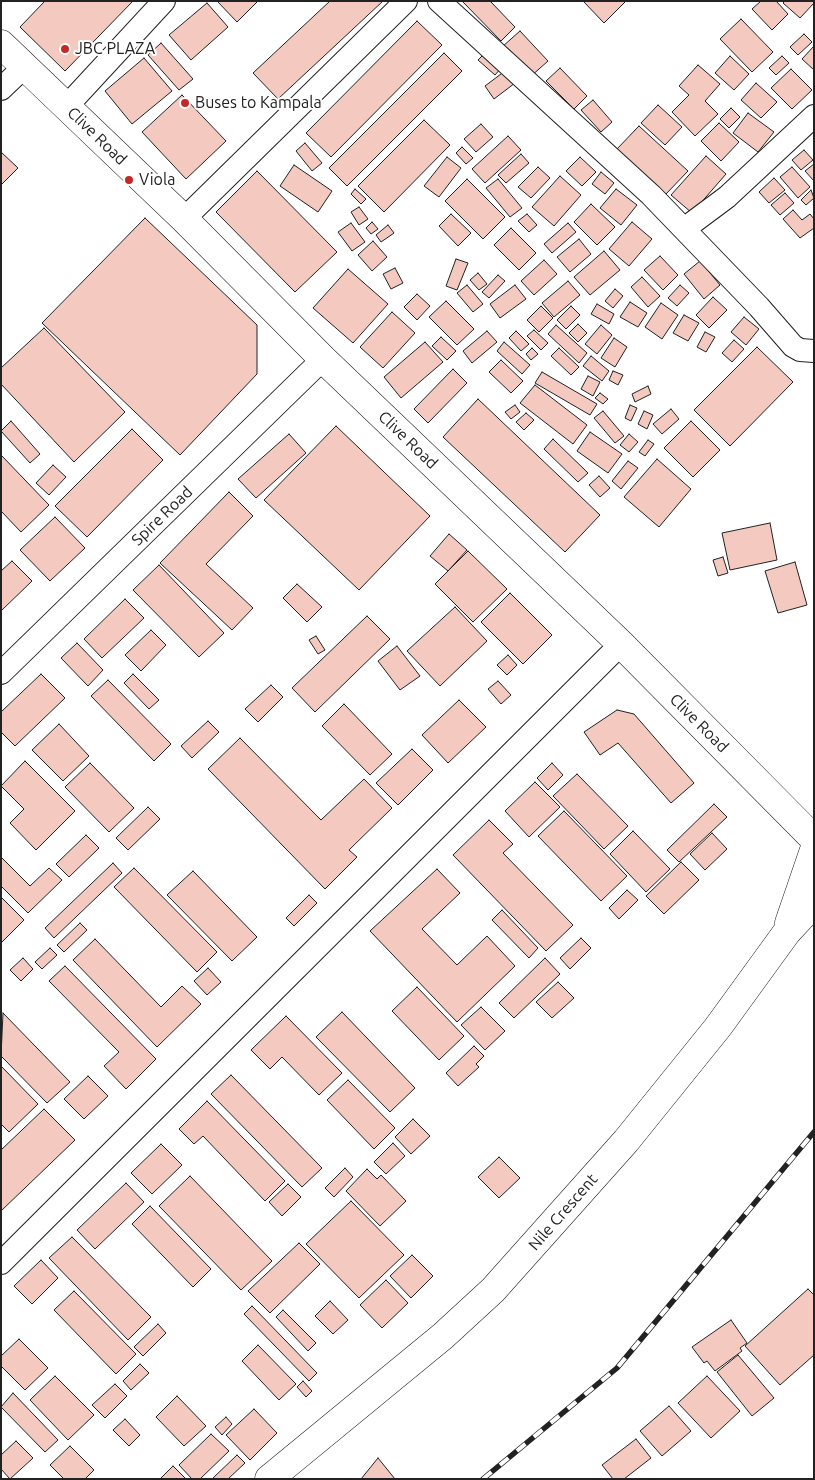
<!DOCTYPE html>
<style>
body{margin:0}
#map{position:relative;width:815px;height:1480px;overflow:hidden;background:#fff;font-family:Ubuntu,sans-serif}
canvas{display:block}
.frame{position:absolute;inset:0;border:2px solid #222;pointer-events:none}
</style>
<div id="map">
<canvas width="815" height="1480"></canvas>
<div class="frame"></div>
</div>
<script>
const context = document.querySelector('canvas').getContext('2d');
context.lineJoin = 'round';
function paint(path, color) { context.fillStyle = color; context.fill(path, 'evenodd'); }
const shape = rows => new Path2D(rows.map(r => 'M' + r).join(''));
function stroke(path, color, width, dash) { context.strokeStyle = color; context.lineWidth = width; context.lineCap = dash ? 'butt' : 'round'; context.setLineDash(dash || []); context.stroke(path); }
function write(font, color, halo, rows, align = 'center') {
  context.font = font + ' Ubuntu,sans-serif'; context.lineWidth = 4; context.setLineDash([]); context.textBaseline = 'middle'; context.strokeStyle = halo; context.fillStyle = color; for (const [text, x, y, turn = 0] of rows) {
    context.save(); context.translate(x, y); context.rotate((+turn || 0) * Math.PI / 180); context.textAlign = isNaN(turn) ? turn : align; if (halo) context.strokeText(text, 0, 0); context.fillText(text, 0, 0); context.restore();
  }
}
const building = shape([
 [45,1,133,1,65,71,20,27,45,1],
 [217,1,258,1,237,22,217,1],
 [330,1,383,1,278,99,253,73,330,1],
 [462,1,490,1,515,27,501,41,462,1],
 [583,1,626,1,604,23,583,1],
 [761,1,776,1,788,14,772,30,752,9,761,1],
 [785,1,814,1,814,3,800,18,783,3,785,1],
 [207,3,228,27,191,60,169,35,207,3],
 [741,19,773,52,752,72,720,39,741,19],
 [417,21,442,45,331,157,306,133,417,21],
 [520,31,548,61,530,77,502,47,520,31],
 [804,34,812,42,798,55,790,47,804,34],
 [161,43,193,79,179,90,148,55,161,43],
 [814,46,814,70,802,59,814,46],
 [486,52,502,67,495,75,478,60,486,52],
 [444,53,462,71,347,186,329,168,444,53],
 [730,56,749,74,734,90,715,73,730,56],
 [782,56,789,63,776,75,769,68,782,56],
 [144,58,172,91,132,124,105,91,144,58],
 [698,65,720,84,705,101,718,114,695,136,672,112,689,95,679,86,698,65],
 [560,68,587,96,574,109,546,81,560,68],
 [791,69,812,90,792,109,771,88,791,69],
 [505,71,515,83,494,99,485,86,505,71],
 [756,83,777,102,761,118,741,100,756,83],
 [182,95,226,141,186,179,142,132,182,95],
 [593,100,612,122,601,132,581,110,593,100],
 [658,105,682,127,665,145,641,123,658,105],
 [731,108,740,117,729,128,720,119,731,108],
 [748,113,774,132,758,152,733,133,748,113],
 [424,120,450,145,384,212,358,186,424,120],
 [719,123,739,142,721,161,701,141,719,123],
 [481,124,493,137,476,152,464,139,481,124],
 [639,126,688,171,665,195,616,150,639,126],
 [508,136,521,150,485,183,472,169,508,136],
 [305,143,322,163,312,171,296,151,305,143],
 [462,147,473,158,466,164,456,153,462,147],
 [804,150,813,160,801,170,792,160,804,150],
 [1,152,18,168,1,185,1,152],
 [521,154,529,163,506,183,498,175,521,154],
 [706,156,726,174,692,213,671,195,706,156],
 [447,157,461,168,439,197,424,186,447,157],
 [580,157,596,172,582,186,566,171,580,157],
 [814,164,814,181,805,171,814,164],
 [294,165,332,191,318,212,280,186,294,165],
 [538,167,550,178,531,198,518,187,538,167],
 [792,167,810,187,798,198,780,177,792,167],
 [257,171,337,252,295,292,216,212,257,171],
 [601,172,614,183,605,194,592,184,601,172],
 [560,176,581,195,554,226,532,207,560,176],
 [774,178,785,190,769,203,759,192,774,178],
 [467,179,505,217,483,239,445,201,467,179],
 [498,179,522,208,510,217,486,188,498,179],
 [355,189,366,199,361,204,351,194,355,189],
 [616,189,637,205,621,225,600,208,616,189],
 [811,190,814,198,806,205,801,200,811,190],
 [785,193,794,203,780,215,771,205,785,193],
 [591,204,615,227,597,245,574,222,591,204],
 [359,207,368,219,359,225,351,212,359,207],
 [793,210,802,220,810,214,814,219,814,228,800,238,783,219,793,210],
 [451,214,471,233,458,246,439,226,451,214],
 [527,214,537,225,529,232,518,221,527,214],
 [145,218,257,325,257,374,180,455,42,323,145,218],
 [372,222,378,229,371,234,366,228,372,222],
 [632,222,652,239,629,266,609,249,632,222],
 [351,223,365,242,352,251,338,232,351,223],
 [568,223,576,232,552,253,544,244,568,223],
 [388,225,394,233,381,242,376,235,388,225],
 [511,228,536,253,519,270,494,245,511,228],
 [579,239,591,254,570,272,557,257,579,239],
 [373,241,387,257,372,271,358,255,373,241],
 [604,251,620,270,590,295,574,277,604,251],
 [660,256,678,275,663,290,644,270,660,256],
 [456,259,468,263,457,290,446,286,456,259],
 [544,260,557,274,534,295,521,281,544,260],
 [700,261,720,285,704,299,684,274,700,261],
 [395,268,403,283,391,289,383,274,395,268],
 [348,269,388,304,353,343,313,308,348,269],
 [478,273,487,284,479,290,470,280,478,273],
 [498,275,505,281,489,298,482,292,498,275],
 [642,277,660,296,648,307,631,287,642,277],
 [568,281,580,295,554,317,542,303,568,281],
 [467,285,483,304,473,312,457,293,467,285],
 [515,285,526,299,500,318,490,304,515,285],
 [680,285,689,293,677,306,668,298,680,285],
 [615,289,623,296,613,308,605,301,615,289],
 [417,294,430,306,417,320,404,307,417,294],
 [713,297,727,310,709,328,696,315,713,297],
 [446,301,474,329,457,345,429,317,446,301],
 [630,302,647,313,638,327,620,317,630,302],
 [661,303,678,315,662,339,645,327,661,303],
 [597,304,614,314,609,324,591,314,597,304],
 [541,306,553,318,539,332,527,320,541,306],
 [571,306,580,315,566,329,557,320,571,306],
 [392,312,415,333,383,368,360,347,392,312],
 [684,315,699,323,688,341,673,333,684,315],
 [744,317,759,329,746,345,731,332,744,317],
 [578,324,587,333,578,342,569,333,578,324],
 [556,325,587,353,579,363,548,334,556,325],
 [601,325,612,335,597,354,585,344,601,325],
 [44,328,125,412,74,462,1,384,1,368,44,328],
 [534,330,548,343,541,350,527,336,534,330],
 [487,331,497,342,472,363,463,351,487,331],
 [516,331,529,344,521,351,509,338,516,331],
 [705,332,715,337,706,352,697,347,705,332],
 [441,337,456,351,447,360,432,346,441,337],
 [614,338,627,347,615,367,601,358,614,338],
 [734,340,744,349,732,362,722,353,734,340],
 [425,342,443,362,401,398,384,377,425,342],
 [504,342,530,365,522,374,497,351,504,342],
 [757,347,793,382,730,446,694,410,757,347],
 [532,348,538,354,531,360,526,354,532,348],
 [559,348,579,367,571,375,551,356,559,348],
 [591,356,609,371,602,381,583,366,591,356],
 [501,360,523,381,511,393,489,372,501,360],
 [453,369,467,383,428,423,414,409,453,369],
 [613,371,623,375,618,385,609,380,613,371],
 [542,372,597,404,590,415,535,383,542,372],
 [588,376,600,382,593,396,581,389,588,376],
 [535,385,587,425,573,444,520,403,535,385],
 [648,386,651,394,635,402,632,394,648,386],
 [600,393,608,399,603,404,595,398,600,393],
 [478,399,600,515,565,552,443,437,478,399],
 [515,405,520,412,511,419,505,412,515,405],
 [630,405,637,408,631,421,625,418,630,405],
 [671,409,679,419,662,434,653,424,671,409],
 [603,411,624,436,615,443,594,418,603,411],
 [644,411,653,415,647,429,638,424,644,411],
 [526,413,534,420,524,430,516,422,526,413],
 [11,421,40,454,30,463,1,431,11,421],
 [691,421,720,450,693,477,664,448,691,421],
 [336,426,430,516,359,590,264,500,336,426],
 [132,429,163,460,87,537,55,506,132,429],
 [590,432,622,454,608,473,577,451,590,432],
 [289,434,306,453,256,498,238,479,289,434],
 [629,434,638,442,629,452,620,445,629,434],
 [553,439,588,473,578,482,544,449,553,439],
 [648,440,654,444,645,456,639,452,648,440],
 [1,455,49,505,21,532,1,511,1,455],
 [657,459,691,489,659,527,624,497,657,459],
 [628,461,638,468,621,489,612,481,628,461],
 [53,465,66,477,49,495,36,483,53,465],
 [599,476,610,488,600,497,589,485,599,476],
 [229,492,253,516,206,564,253,608,232,630,160,563,229,492],
 [55,517,85,548,50,581,20,550,55,517],
 [770,523,777,560,730,570,722,533,770,523],
 [449,534,467,550,448,571,430,556,449,534],
 [468,551,507,589,473,622,435,584,468,551],
 [723,557,728,573,718,576,713,560,723,557],
 [12,561,32,581,1,611,1,571,12,561],
 [795,562,807,605,778,613,765,571,795,562],
 [159,565,224,633,199,657,133,590,159,565],
 [297,584,322,607,307,622,283,598,297,584],
 [510,593,552,635,523,664,481,622,510,593],
 [125,599,144,618,102,658,84,639,125,599],
 [455,607,487,641,440,686,407,651,455,607],
 [367,616,390,639,315,712,292,688,367,616],
 [151,630,166,645,141,671,125,655,151,630],
 [316,636,325,650,318,654,309,640,316,636],
 [77,643,103,670,88,686,61,658,77,643],
 [397,646,420,676,400,690,378,661,397,646],
 [508,655,517,665,507,675,497,665,508,655],
 [41,674,65,698,15,746,1,732,1,712,41,674],
 [133,674,159,700,149,709,124,683,133,674],
 [108,680,171,744,154,761,91,696,108,680],
 [498,681,511,695,501,704,488,689,498,681],
 [271,685,283,697,258,722,245,709,271,685],
 [459,700,486,727,448,763,422,735,459,700],
 [344,704,392,754,370,775,322,726,344,704],
 [617,710,634,714,694,783,671,803,618,743,600,755,584,732,617,710],
 [208,721,219,732,192,758,181,746,208,721],
 [59,724,89,756,63,781,32,750,59,724],
 [240,738,321,820,364,779,392,808,349,850,357,857,325,889,208,769,240,738],
 [412,749,433,770,398,805,376,783,412,749],
 [25,761,75,811,36,850,10,823,24,809,1,786,25,761],
 [90,763,134,808,109,832,65,787,90,763],
 [552,763,563,775,548,790,537,778,552,763],
 [577,774,628,826,604,849,553,796,577,774],
 [535,782,560,807,529,837,505,811,535,782],
 [714,804,727,817,679,862,667,850,714,804],
 [148,807,160,819,128,850,116,838,148,807],
 [564,811,627,876,601,901,538,836,564,811],
 [489,820,513,844,503,853,573,925,546,951,453,855,489,820],
 [633,831,670,869,646,892,610,854,633,831],
 [712,833,727,849,705,870,690,854,712,833],
 [86,835,99,848,69,877,56,864,86,835],
 [1,857,30,886,49,868,62,880,28,913,1,886,1,857],
 [681,862,699,880,664,914,646,896,681,862],
 [113,863,122,873,54,938,45,928,113,863],
 [134,868,217,952,197,972,114,887,134,868],
 [437,869,460,893,422,929,457,965,487,936,515,966,457,1022,370,931,437,869],
 [193,871,257,937,232,961,167,895,193,871],
 [627,890,638,900,619,919,609,908,627,890],
 [309,895,317,903,294,926,286,918,309,895],
 [1,897,24,920,1,943,1,897],
 [502,910,538,948,529,958,492,920,502,910],
 [80,923,87,930,64,952,57,945,80,923],
 [581,938,591,948,570,969,560,958,581,938],
 [95,939,161,1007,182,986,201,1004,157,1047,73,960,95,939],
 [50,948,57,955,42,969,35,962,50,948],
 [23,958,33,969,21,981,10,970,23,958],
 [545,958,560,974,514,1018,499,1003,545,958],
 [65,966,156,1059,126,1089,104,1066,119,1052,49,981,65,966],
 [208,968,221,982,207,995,194,981,208,968],
 [558,982,574,998,552,1018,536,1002,558,982],
 [417,987,464,1036,439,1060,392,1011,417,987],
 [481,1007,505,1031,485,1050,461,1025,481,1007],
 [342,1012,415,1088,390,1112,316,1037,342,1012],
 [3,1013,70,1082,47,1103,1,1056,3,1013],
 [286,1016,342,1073,319,1095,282,1057,270,1069,251,1050,286,1016],
 [474,1046,484,1056,476,1064,479,1067,458,1086,446,1073,474,1046],
 [1,1066,38,1104,9,1132,1,1124,1,1066],
 [231,1075,322,1168,302,1187,211,1094,231,1075],
 [88,1076,108,1096,84,1119,64,1099,88,1076],
 [348,1080,395,1128,374,1149,327,1100,348,1080],
 [207,1101,285,1181,265,1201,203,1136,194,1144,179,1129,207,1101],
 [44,1109,75,1140,1,1211,1,1150,44,1109],
 [413,1119,430,1136,411,1154,395,1137,413,1119],
 [393,1143,405,1156,386,1174,374,1162,393,1143],
 [161,1144,182,1165,152,1194,131,1173,161,1144],
 [499,1157,520,1178,499,1198,478,1177,499,1157],
 [345,1168,353,1177,334,1197,325,1188,345,1168],
 [367,1169,377,1179,381,1175,406,1201,380,1226,346,1191,367,1169],
 [190,1176,272,1261,241,1290,159,1206,190,1176],
 [126,1183,144,1202,95,1249,77,1230,126,1183],
 [288,1184,301,1197,282,1216,269,1202,288,1184],
 [351,1201,404,1255,359,1298,306,1244,351,1201],
 [150,1206,211,1269,193,1287,132,1224,150,1206],
 [72,1237,151,1317,128,1340,49,1258,72,1237],
 [299,1243,320,1264,270,1313,248,1291,299,1243],
 [412,1255,433,1276,411,1298,390,1276,412,1255],
 [41,1260,58,1278,32,1304,14,1286,41,1260],
 [386,1280,408,1303,382,1328,360,1305,386,1280],
 [808,1289,814,1295,814,1355,780,1385,745,1346,808,1289],
 [74,1291,136,1354,116,1374,54,1310,74,1291],
 [330,1301,348,1320,333,1334,315,1316,330,1301],
 [252,1306,317,1373,309,1381,244,1314,252,1306],
 [283,1310,316,1343,308,1351,276,1317,283,1310],
 [731,1320,747,1343,740,1348,742,1351,715,1371,707,1361,704,1363,692,1347,731,1320],
 [158,1324,166,1333,143,1356,134,1347,158,1324],
 [19,1339,48,1368,25,1390,1,1366,1,1356,19,1339],
 [258,1345,296,1384,279,1400,242,1361,258,1345],
 [738,1355,774,1398,752,1416,717,1372,738,1355],
 [140,1364,149,1373,131,1390,123,1381,140,1364],
 [55,1376,94,1415,68,1440,30,1400,55,1376],
 [707,1376,740,1411,711,1438,678,1403,707,1376],
 [303,1381,312,1391,306,1397,297,1387,303,1381],
 [115,1384,127,1396,105,1418,92,1405,115,1384],
 [13,1393,58,1440,45,1452,1,1407,13,1393],
 [177,1396,206,1426,184,1446,156,1417,177,1396],
 [669,1406,691,1431,662,1456,640,1431,669,1406],
 [254,1409,277,1433,250,1460,226,1435,254,1409],
 [226,1417,232,1424,222,1435,215,1427,226,1417],
 [125,1419,140,1435,129,1446,113,1430,125,1419],
 [211,1434,229,1451,200,1479,192,1479,179,1465,211,1434],
 [636,1439,651,1458,624,1479,613,1479,602,1465,636,1439],
 [16,1441,33,1458,10,1479,1,1469,1,1455,16,1441],
 [70,1446,94,1470,85,1479,64,1479,50,1465,70,1446],
 [237,1455,245,1463,228,1479,212,1479,237,1455],
 [378,1458,395,1479,361,1479,378,1458],
 [173,1466,186,1479,160,1479,173,1466]
]);
const minor = shape([
 [439,1,651,195,759,307,793,346,800,350,814,351],
 [1,89,24,67],
 [66,107,164,1],
 [184,219,406,1],
 [684,229,727,197,814,116],
 [1,673,323,359],
 [1,1263,621,644]
]);
const tertiary = shape([
 [1,44,184,219,323,359,621,644,814,839],
 [789,923,814,850],
 [269,1479,443,1336,493,1290,626,1141,718,1027,787,932,814,903]
]);
const rail = shape([
 [483,1479,617,1368,814,1132]
]);
const markers = [
 [65,49,5,"#c62828"],
 [185,103,5,"#c62828"],
 [129,180,5,"#c62828"]
];
const poiNames = [
 ["JBC PLAZA",75,49],
 ["Buses to Kampala",195,103],
 ["Viola",139,180]
];
const streetNames = [
 ["Clive Road",97,136,44],
 ["Clive Road",408,440,44],
 ["Spire Road",162,516,-44],
 ["Clive Road",699,723,45],
 ["Nile Crescent",563,1212,-49]
];
paint(building, '#f3c9c0');
stroke(building, '#222', 1);
stroke(minor, '#222', 24);
stroke(tertiary, '#222', 29);
stroke(minor, '#fff', 22);
stroke(tertiary, '#fff', 28);
stroke(rail, '#222', 5.5);
stroke(rail, '#fff', 4, [11]);
for (const [x, y, r, color] of markers) { const dot = new Path2D(); dot.arc(x, y, r, 0, 2 * Math.PI); context.fillStyle = color; context.fill(dot); stroke(dot, '#fff', 2); }
write('16px', '#222', '#fff', poiNames, 'left');
write('16px', '#222', '#fff', streetNames);
</script>
